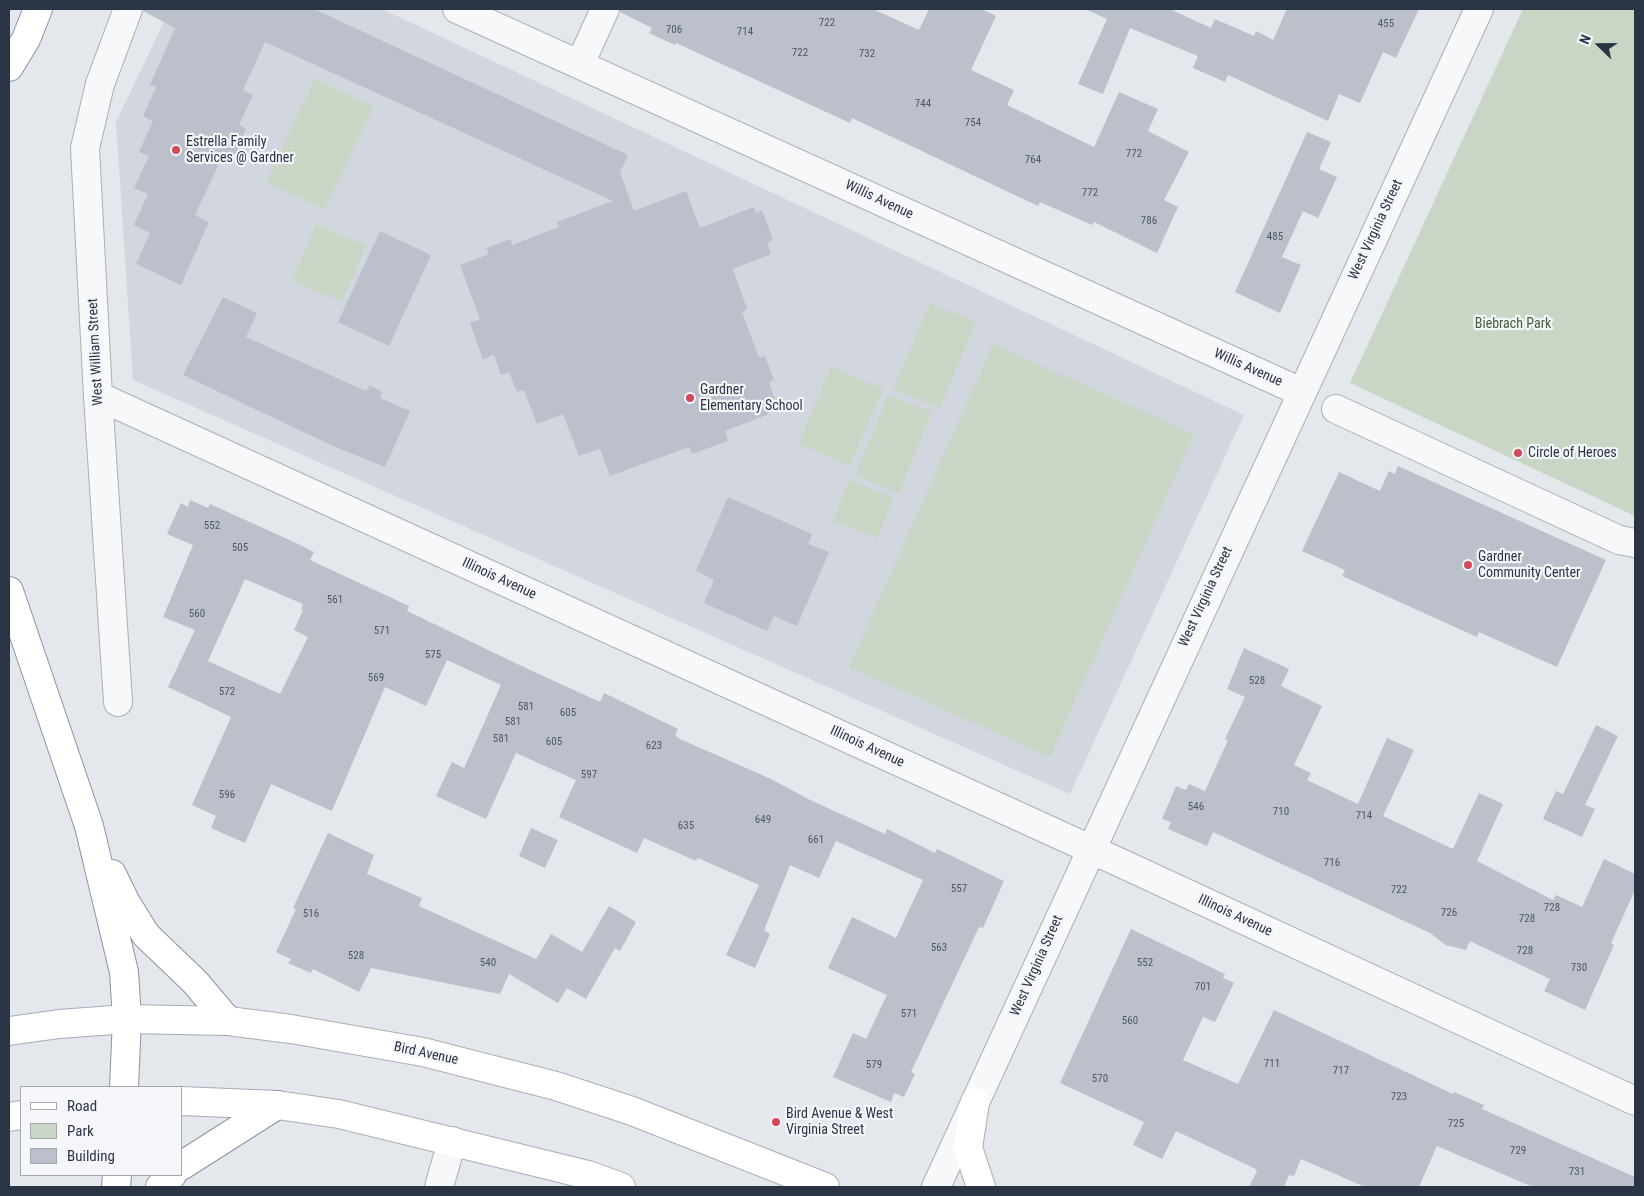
<!DOCTYPE html>
<style>
body{margin:0}
#map{position:relative;width:1644px;height:1196px;overflow:hidden;background:#e4e7ec;font-family:"Roboto Condensed",sans-serif}
canvas{display:block}
.frame{position:absolute;inset:0;border:10px solid #2b3445;pointer-events:none}
.legend{position:absolute;left:20px;top:1086px;width:162px;height:90px;box-sizing:border-box;background:#f4f6f9;border:1px solid #a4a8b1;margin:0;padding:6px 9px;list-style:none;font-size:15px;color:#2b3445}
.legend li{display:flex;align-items:center;gap:10px;height:25px}
.legend b{width:25px;border:1px solid #a4a8b1}
.north{position:absolute;left:1574px;top:20px;width:50px;height:50px;-webkit-text-stroke:4px #f4f6f9;paint-order:stroke;rotate:292deg;font-size:14px;font-weight:700;line-height:20px;text-align:center;color:#2b3445}
.north::after{content:'';display:block;margin:auto;width:18px;height:22px;background:#2b3445;clip-path:polygon(50% 0,100% 100%,50% 72%,0 100%)}
</style>
<div id="map">
<canvas width="1644" height="1196"></canvas>
<div class="frame"></div>
<ul class="legend">
<li><b style="height:6px;background:#fff"></b>Road</li>
<li><b style="height:14px;background:#c9d6c5"></b>Park</li>
<li><b style="height:14px;background:#bbc0ca"></b>Building</li>
</ul>
<div class="north">N</div>
</div>
<script>
const context = document.querySelector('canvas').getContext('2d');
context.lineJoin = 'round';
function paint(path, color) { context.fillStyle = color; context.fill(path, 'evenodd'); }
const shape = rows => new Path2D(rows.map(r => 'M' + r).join(''));
function stroke(path, color, width, dash) { context.strokeStyle = color; context.lineWidth = width; context.lineCap = dash ? 'butt' : 'round'; context.setLineDash(dash || []); context.stroke(path); }
function write(font, color, halo, rows, align = 'center') {
  context.font = font + ' "Roboto Condensed",sans-serif'; context.lineWidth = 4.5; context.setLineDash([]); context.textBaseline = 'middle'; context.strokeStyle = halo; context.fillStyle = color; for (const [text, x, y, turn = 0] of rows) {
    context.save(); context.translate(x, y); context.rotate((+turn || 0) * Math.PI / 180); context.textAlign = isNaN(turn) ? turn : align; if (halo) context.strokeText(text, 0, 0); context.fillText(text, 0, 0); context.restore();
  }
}
const built = shape([
 [170,9,382,9,1244,415,1070,794,133,380,116,122]
]);
const green = shape([
 [1523,9,1635,9,1635,516,1350,383],
 [315,79,374,107,324,209,266,182],
 [316,224,366,246,342,302,292,281],
 [930,303,976,322,940,408,893,389],
 [993,344,1194,434,1050,757,849,667],
 [831,367,883,389,850,466,798,444],
 [888,395,932,412,899,493,855,476],
 [849,480,893,497,878,538,833,521]
]);
const building = shape([
 [143,9,314,9,628,155,620,172,634,211,686,191,700,228,754,207,756,213,762,210,773,240,767,243,771,254,733,269,747,309,742,312,759,358,765,356,774,380,769,382,777,406,767,409,769,414,725,431,728,441,692,454,689,447,610,476,600,449,579,456,563,414,537,424,524,390,517,392,509,372,501,375,494,355,483,359,470,323,480,319,460,265,489,254,486,248,511,239,512,245,559,227,557,222,613,201,265,42,243,90,253,95,239,125,246,129,234,157,224,153,195,215,209,222,181,285,136,264,150,233,134,225,148,194,134,188,149,156,139,152,153,121,143,116,156,87,150,85,175,28,143,11],
 [620,9,873,9,919,30,929,9,981,9,996,16,971,70,1014,90,1007,105,1094,147,1119,92,1158,109,1148,131,1189,152,1164,200,1178,207,1157,253,1094,222,1092,225,1040,202,1038,206,852,118,850,123,676,43,675,45,649,33,652,28,620,12],
 [1085,9,1170,9,1211,28,1215,19,1254,36,1256,31,1273,40,1287,9,1419,9,1396,58,1383,52,1360,103,1339,94,1328,121,1228,75,1225,82,1193,68,1198,56,1130,28,1103,94,1078,84,1107,19],
 [1307,132,1331,142,1319,169,1337,177,1318,218,1303,211,1282,257,1301,265,1280,313,1235,292],
 [380,231,431,255,389,346,338,322],
 [223,297,257,313,246,337,366,391,370,385,382,392,380,398,410,411,385,467,333,446,183,375],
 [1398,466,1606,560,1557,667,1479,632,1477,637,1342,576,1345,570,1302,551,1339,472,1380,491,1389,471,1395,474],
 [728,497,812,534,808,544,829,552,797,626,774,616,767,631,704,603,714,580,696,571],
 [190,500,208,508,210,504,296,543,314,552,310,560,409,606,407,611,528,669,600,702,604,693,678,729,675,735,680,739,771,779,810,800,885,834,887,829,935,853,937,849,1004,881,983,928,979,927,911,1072,915,1074,904,1097,894,1093,891,1102,833,1077,853,1033,866,1039,887,995,828,968,852,917,896,938,923,880,836,841,819,878,790,865,764,930,770,934,755,968,726,955,759,885,698,858,696,861,644,838,637,853,559,817,576,780,516,753,486,819,436,796,452,762,464,768,501,685,447,660,426,706,385,687,332,811,271,784,245,843,211,828,216,816,192,805,231,717,168,687,195,630,163,617,193,545,167,534,181,503,188,507],
 [245,579,303,604,301,609,303,610,294,630,308,637,280,694,208,661],
 [1244,648,1289,669,1281,686,1322,706,1294,765,1311,773,1307,780,1358,804,1387,738,1414,750,1383,816,1453,849,1479,793,1503,804,1477,861,1553,900,1556,895,1582,907,1604,859,1635,874,1635,890,1611,943,1614,945,1585,1010,1544,991,1550,979,1470,941,1466,950,1446,945,1430,933,1213,832,1207,846,1168,829,1171,822,1162,819,1176,786,1186,790,1189,784,1205,791,1228,740,1225,739,1245,697,1227,689],
 [1596,725,1618,736,1585,805,1595,809,1582,837,1543,819,1556,791,1563,794],
 [531,828,558,840,545,868,519,856],
 [328,833,374,855,367,874,422,898,419,906,536,959,551,934,582,952,609,906,636,922,620,951,615,948,586,999,567,988,558,1003,509,974,500,994,371,968,359,992,313,969,311,973,288,963,291,959,276,952,296,909,293,908],
 [1131,929,1225,974,1223,978,1234,983,1215,1022,1203,1017,1183,1060,1238,1084,1274,1010,1453,1094,1454,1092,1484,1105,1482,1109,1635,1177,1635,1187,1533,1187,1437,1146,1419,1187,1365,1187,1301,1159,1294,1176,1289,1175,1284,1187,1249,1187,1257,1171,1256,1169,1176,1131,1162,1159,1133,1145,1144,1122,1060,1083]
]);
const pedestrian = shape([
 [1336,409,1619,540,1635,543]
]);
const minor = shape([
 [457,9,1301,392],
 [580,64,605,9],
 [98,396,1123,864,1635,1101],
 [118,702,98,396,85,148,100,84,128,9],
 [439,1187,452,1141]
]);
const tertiary = shape([
 [936,1187,1479,9]
]);
const secondary = shape([
 [228,1021,291,1029,423,1052,556,1086,632,1111,825,1187],
 [975,1102,968,1148,981,1187],
 [277,1105,339,1114,588,1175,621,1187]
]);
const primary = shape([
 [9,1031,59,1024,127,1019,228,1021],
 [181,1101,277,1105],
 [9,1117,21,1115]
]);
const motorway = shape([
 [9,67,26,39,38,9],
 [9,591,89,826,124,972,127,1019,124,1087],
 [112,874,126,903,146,935,195,982,228,1021],
 [181,1166,277,1105],
 [116,1187,117,1175],
 [160,1187,172,1175]
]);
const markers = [
 [176,150,5,"#d1495b"],
 [690,398,5,"#d1495b"],
 [1518,453,5,"#d1495b"],
 [1468,565,5,"#d1495b"],
 [776,1122,5,"#d1495b"]
];
const numberNames = [
 ["722",827,23],
 ["455",1386,24],
 ["706",674,30],
 ["714",745,32],
 ["722",800,53],
 ["732",867,54],
 ["744",923,104],
 ["754",973,123],
 ["772",1134,154],
 ["764",1033,160],
 ["772",1090,193],
 ["786",1149,221],
 ["485",1275,237],
 ["552",212,526],
 ["505",240,548],
 ["561",335,600],
 ["560",197,614],
 ["571",382,631],
 ["575",433,655],
 ["569",376,678],
 ["528",1257,681],
 ["572",227,692],
 ["581",526,707],
 ["605",568,713],
 ["581",513,722],
 ["581",501,739],
 ["605",554,742],
 ["623",654,746],
 ["597",589,775],
 ["596",227,795],
 ["546",1196,807],
 ["710",1281,812],
 ["714",1364,816],
 ["649",763,820],
 ["635",686,826],
 ["661",816,840],
 ["716",1332,863],
 ["557",959,889],
 ["722",1399,890],
 ["728",1552,908],
 ["726",1449,913],
 ["516",311,914],
 ["728",1527,919],
 ["563",939,948],
 ["728",1525,951],
 ["528",356,956],
 ["540",488,963],
 ["552",1145,963],
 ["730",1579,968],
 ["701",1203,987],
 ["571",909,1014],
 ["560",1130,1021],
 ["711",1272,1064],
 ["579",874,1065],
 ["717",1341,1071],
 ["570",1100,1079],
 ["723",1399,1097],
 ["725",1456,1124],
 ["729",1518,1151],
 ["731",1577,1172]
];
const poiNames = [
 ["Estrella Family",186,142],
 ["Services @ Gardner",186,158],
 ["Gardner",700,390],
 ["Elementary School",700,406],
 ["Circle of Heroes",1528,453],
 ["Gardner",1478,557],
 ["Community Center",1478,573],
 ["Bird Avenue & West",786,1114],
 ["Virginia Street",786,1130]
];
const streetNames = [
 ["Willis Avenue",879,200,25],
 ["West Virginia Street",1376,230,-65],
 ["West William Street",96,352,-93],
 ["Willis Avenue",1248,368,24],
 ["Illinois Avenue",499,579,25],
 ["West Virginia Street",1206,597,-65],
 ["Illinois Avenue",867,747,25],
 ["Illinois Avenue",1235,916,25],
 ["West Virginia Street",1037,966,-66],
 ["Bird Avenue",426,1054,12]
];
const parkNames = [
 ["Biebrach Park",1513,324]
];
paint(built, '#d2d6de');
paint(green, '#c9d6c5');
paint(building, '#bbc0ca');
stroke(pedestrian, '#a9aeb7', 30);
stroke(minor, '#a9aeb7', 30);
stroke(tertiary, '#a9aeb7', 30);
stroke(secondary, '#a9aeb7', 30);
stroke(primary, '#a3abb8', 30);
stroke(motorway, '#8b94a3', 30);
stroke(pedestrian, '#f7f8fa', 28);
stroke(minor, '#f7f8fa', 28);
stroke(tertiary, '#f7f8fa', 28);
stroke(secondary, '#fff', 28);
stroke(primary, '#fff', 28);
stroke(motorway, '#fff', 28);
for (const [x, y, r, color] of markers) { const dot = new Path2D(); dot.arc(x, y, r, 0, 2 * Math.PI); context.fillStyle = color; context.fill(dot); stroke(dot, '#f4f6f9', 2); }
write('11px', '#4f5766', null, numberNames);
write('14px', '#2b3445', '#f4f6f9', poiNames, 'left');
write('14px', '#2b3445', '#f4f6f9', streetNames);
write('14px', '#3f6138', '#f4f6f9', parkNames);
</script>
